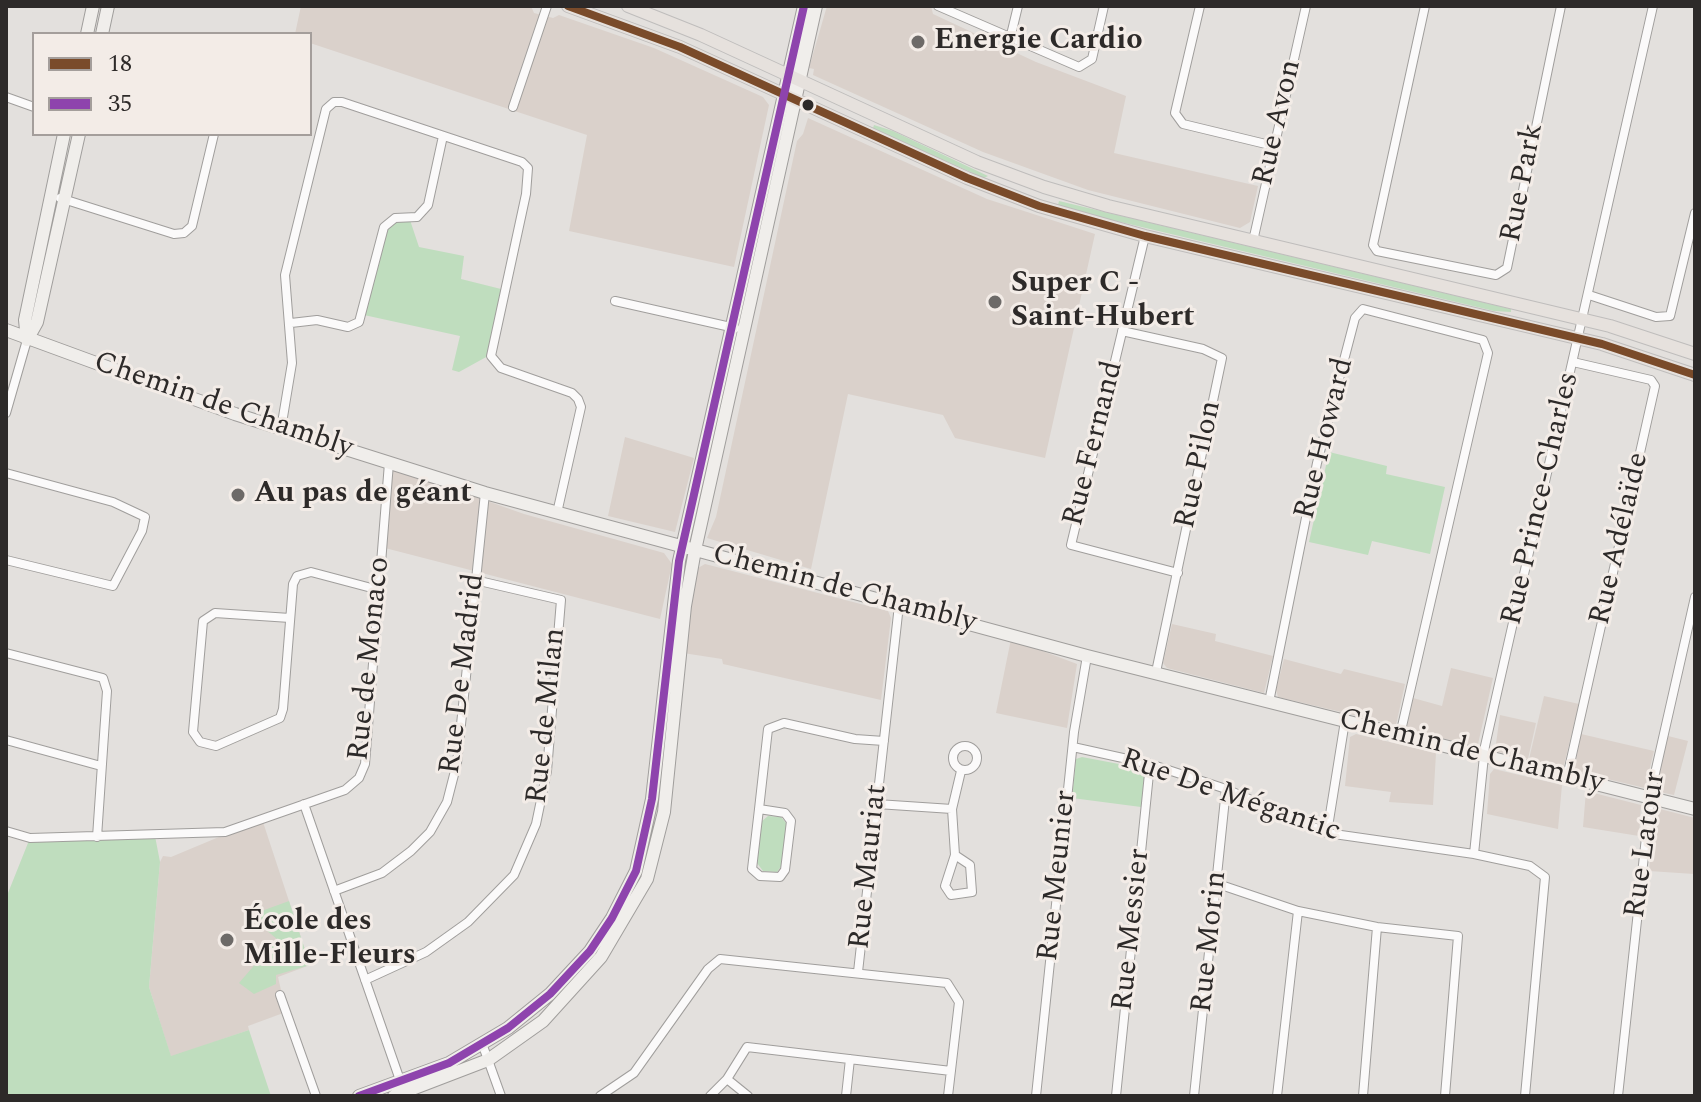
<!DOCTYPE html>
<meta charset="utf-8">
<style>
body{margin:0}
#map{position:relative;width:1701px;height:1102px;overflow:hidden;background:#e3e0dd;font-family:Spectral,serif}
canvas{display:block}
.frame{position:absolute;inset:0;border:8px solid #2d2a29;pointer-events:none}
.legend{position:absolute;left:32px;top:32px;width:280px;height:104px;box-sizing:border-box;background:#f3ece7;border:2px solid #a49e9b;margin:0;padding:10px 14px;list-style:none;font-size:24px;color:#2d2a29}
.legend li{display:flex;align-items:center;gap:16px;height:40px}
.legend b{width:40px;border:2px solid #a49e9b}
</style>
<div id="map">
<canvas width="1701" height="1102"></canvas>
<div class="frame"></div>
<ul class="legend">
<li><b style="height:10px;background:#7a4b2a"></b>18</li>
<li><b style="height:10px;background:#8e44ad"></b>35</li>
</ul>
</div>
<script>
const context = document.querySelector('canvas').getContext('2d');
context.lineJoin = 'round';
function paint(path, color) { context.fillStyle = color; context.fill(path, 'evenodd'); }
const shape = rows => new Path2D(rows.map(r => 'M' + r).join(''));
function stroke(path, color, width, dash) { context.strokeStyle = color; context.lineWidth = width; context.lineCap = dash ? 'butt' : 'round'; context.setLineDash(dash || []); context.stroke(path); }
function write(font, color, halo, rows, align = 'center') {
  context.font = font + ' Spectral,serif'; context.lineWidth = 6; context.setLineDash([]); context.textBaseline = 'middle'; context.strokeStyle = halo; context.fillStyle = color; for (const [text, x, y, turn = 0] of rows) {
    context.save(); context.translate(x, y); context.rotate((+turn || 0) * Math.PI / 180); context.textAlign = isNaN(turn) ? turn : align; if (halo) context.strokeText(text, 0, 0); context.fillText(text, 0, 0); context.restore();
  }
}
const built = shape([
 [301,6,531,6,534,13,553,18,559,15,654,48,763,97,769,105,734,267,569,231,587,135,310,43,310,34,295,34],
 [827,6,931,6,933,14,1036,62,1126,96,1114,153,1258,186,1250,222,1240,228,1088,190,983,152,813,75,814,69,809,68],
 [808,118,987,199,1095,234,1045,458,955,438,943,415,848,394,811,569,707,538,716,517,797,141,803,134],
 [625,437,694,458,675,532,608,516],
 [391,467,524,514,664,553,672,564,660,619,385,548],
 [705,564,888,611,891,618,881,700,723,664,722,659,683,653,698,568],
 [1172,624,1216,634,1215,641,1273,656,1264,693,1167,668,1163,663],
 [1011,639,1077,664,1067,728,996,713],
 [1284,659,1341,674,1344,669,1405,684,1396,725,1278,697,1276,690],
 [1451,668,1493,678,1478,744,1474,746,1406,729,1413,698,1442,706],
 [1544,696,1579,704,1563,769,1529,759],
 [1500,715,1536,723,1528,759,1495,751],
 [1356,734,1436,753,1433,805,1389,802,1391,792,1345,786,1350,737],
 [1581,734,1654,751,1645,788,1574,771],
 [1668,736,1688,741,1674,795,1659,792,1656,784],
 [1494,769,1562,785,1558,829,1487,814,1490,774],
 [1586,791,1641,805,1639,836,1583,827],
 [1660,809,1695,818,1694,874,1649,871,1655,811],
 [262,819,310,965,278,977,286,1012,248,1026,249,1030,171,1057,149,987,160,862,163,856,171,857]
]);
const green = shape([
 [874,125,893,131,988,176,984,178,887,135,873,128],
 [1059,201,1511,309,1511,312,1494,311,1108,219,1058,205],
 [410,220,419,247,464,256,461,279,501,289,488,356,459,372,452,370,460,336,364,315,390,222],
 [1329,452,1387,466,1386,474,1445,487,1430,554,1372,541,1368,555,1309,542],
 [1082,757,1140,768,1145,772,1141,807,1072,798,1076,759],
 [768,816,781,817,787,824,783,864,777,872,763,871,757,863,761,822],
 [155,836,160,862,149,987,171,1056,249,1030,271,1096,6,1096,6,898,30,838],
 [289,901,310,965,276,975,276,984,254,994,239,983,277,939,254,920,256,913]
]);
const street = shape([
 [938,6,1079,67,1092,59,1104,6],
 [1200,6,1175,113,1183,124,1274,146],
 [1425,6,1373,245,1377,251,1496,275,1507,268,1561,6],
 [1010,39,1018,6],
 [6,97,34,107],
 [513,107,547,6],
 [60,198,174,234,184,233,192,226,214,134],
 [1145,236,1071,545,1178,573],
 [1253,241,1306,6],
 [1589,295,1656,317,1670,316,1695,213],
 [615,301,735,328],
 [291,323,317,320,348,327,359,322,384,227,395,218,417,217,428,205,443,136],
 [1122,331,1203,349,1222,358,1156,672],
 [6,413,27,340],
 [281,429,292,363,285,275,326,109,334,102,342,102,522,162,528,168,526,194,491,356,501,368,572,393,578,399,581,407,557,513],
 [6,473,113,502,145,517,142,531,113,586,6,560],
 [290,618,215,613,203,621,193,732,200,742,216,746,280,718,283,709,293,584,297,576,311,572,379,590],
 [6,653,103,678,107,691,97,837],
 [1269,702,1317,463,1355,318,1363,309,1483,340,1488,353,1400,735],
 [6,740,101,766],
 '953 758a12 12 0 1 1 24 0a12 12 0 1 1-24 0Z',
 [1073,747,1150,764,1226,789,1327,833,1474,854,1530,866,1545,877,1525,1096],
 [1567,777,1655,386,1651,380,1573,362],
 [304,804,401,1083],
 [877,804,952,809],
 [759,809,785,813,791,821,785,870,780,877,760,876,752,869,759,809,768,729,784,723,855,739,884,741],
 [6,831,30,838,225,832,345,790,359,778,365,764,389,463],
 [1327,833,1345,721],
 [1474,854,1485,746,1653,6],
 [955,855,970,865,972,892,951,895,945,886,955,855,952,809,961,771],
 [1218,884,1298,911,1377,927,1458,936,1445,1096],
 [334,891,382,873,411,851,430,832,447,802,457,763,485,493],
 [858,972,899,605],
 [365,980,426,952,468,922,514,875,536,824,547,771,561,600,475,580],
 [280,995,316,1096],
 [483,1046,501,1096],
 [727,1079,748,1096],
 [600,1096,634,1073,708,969,720,959,947,983,959,1002,948,1096],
 [710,1096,727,1079,747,1047,951,1071],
 [846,1096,850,1059],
 [1036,1096,1074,732,1087,656],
 [1116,1096,1150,764],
 [1194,1096,1226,789],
 [1277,1096,1298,911],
 [1363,1096,1377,927],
 [1618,1096,1651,791,1695,597]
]);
const secondary = shape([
 [87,34,93,6],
 [102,34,108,6],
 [6,330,235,414,485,493,1087,656,1695,809],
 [27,340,37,322,79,134],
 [27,340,25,320,64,134],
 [359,1096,449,1063,508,1028,550,994,590,951,612,918,636,871,652,799,679,561,804,6],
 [394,1096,488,1060,543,1021,601,957,647,879,664,812,685,606,695,550,816,6]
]);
const primary = shape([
 [568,6,680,47,967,178,1039,206,1145,236,1602,344,1695,375],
 [628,6,701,35,977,162,1044,187,1108,206,1610,326,1695,354]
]);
const bus1 = shape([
 [568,6,680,47,967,178,1039,206,1145,236,1602,344,1695,375]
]);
const bus2 = shape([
 [359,1096,449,1063,508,1028,550,994,590,951,612,918,636,871,652,799,679,561,804,6]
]);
const markers = [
 [918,42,8,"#6d6a68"],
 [808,105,7,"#2d2a29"],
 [995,302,8,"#6d6a68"],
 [238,495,8,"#6d6a68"],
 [227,940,8,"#6d6a68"]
];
const poiNames = [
 ["Energie Cardio",934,42],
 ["Super C -",1011,285],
 ["Saint-Hubert",1011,319],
 ["Au pas de géant",254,495],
 ["École des",243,923],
 ["Mille-Fleurs",243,957]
];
const streetNames = [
 ["Rue Avon",1279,123,-77],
 ["Rue Park",1524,183,-79],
 ["Chemin de Chambly",223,407,19],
 ["Rue Howard",1326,439,-76],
 ["Rue Fernand",1095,444,-76],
 ["Rue Pilon",1200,465,-78],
 ["Rue Prince-Charles",1542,499,-77],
 ["Rue Adélaïde",1621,539,-77],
 ["Chemin de Chambly",844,590,15],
 ["Rue de Monaco",371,659,-84],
 ["Rue De Madrid",464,674,-83],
 ["Rue de Milan",548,716,-84],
 ["Chemin de Chambly",1471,753,14],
 ["Rue De Mégantic",1230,797,19],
 ["Rue Latour",1647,845,-82],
 ["Rue Mauriat",870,867,-84],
 ["Rue Meunier",1059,876,-84],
 ["Rue Messier",1133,930,-84],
 ["Rue Morin",1211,942,-84]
];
paint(built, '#dad1cb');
paint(green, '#bfddbe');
stroke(street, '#a09e9c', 10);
stroke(secondary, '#a09e9c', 14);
stroke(primary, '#bfbdbc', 14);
stroke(street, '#fbfafa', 8);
stroke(secondary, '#f0eeeb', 12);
stroke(primary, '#e6e1dd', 12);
stroke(bus1, '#7a4b2a', 8);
stroke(bus2, '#8e44ad', 8);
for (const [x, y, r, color] of markers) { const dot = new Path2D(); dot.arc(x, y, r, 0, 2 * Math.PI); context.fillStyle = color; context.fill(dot); stroke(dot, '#f3ece7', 3); }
write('bold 30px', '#2d2a29', '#f3ece7', poiNames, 'left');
write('30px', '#2d2a29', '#f3ece7', streetNames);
</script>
